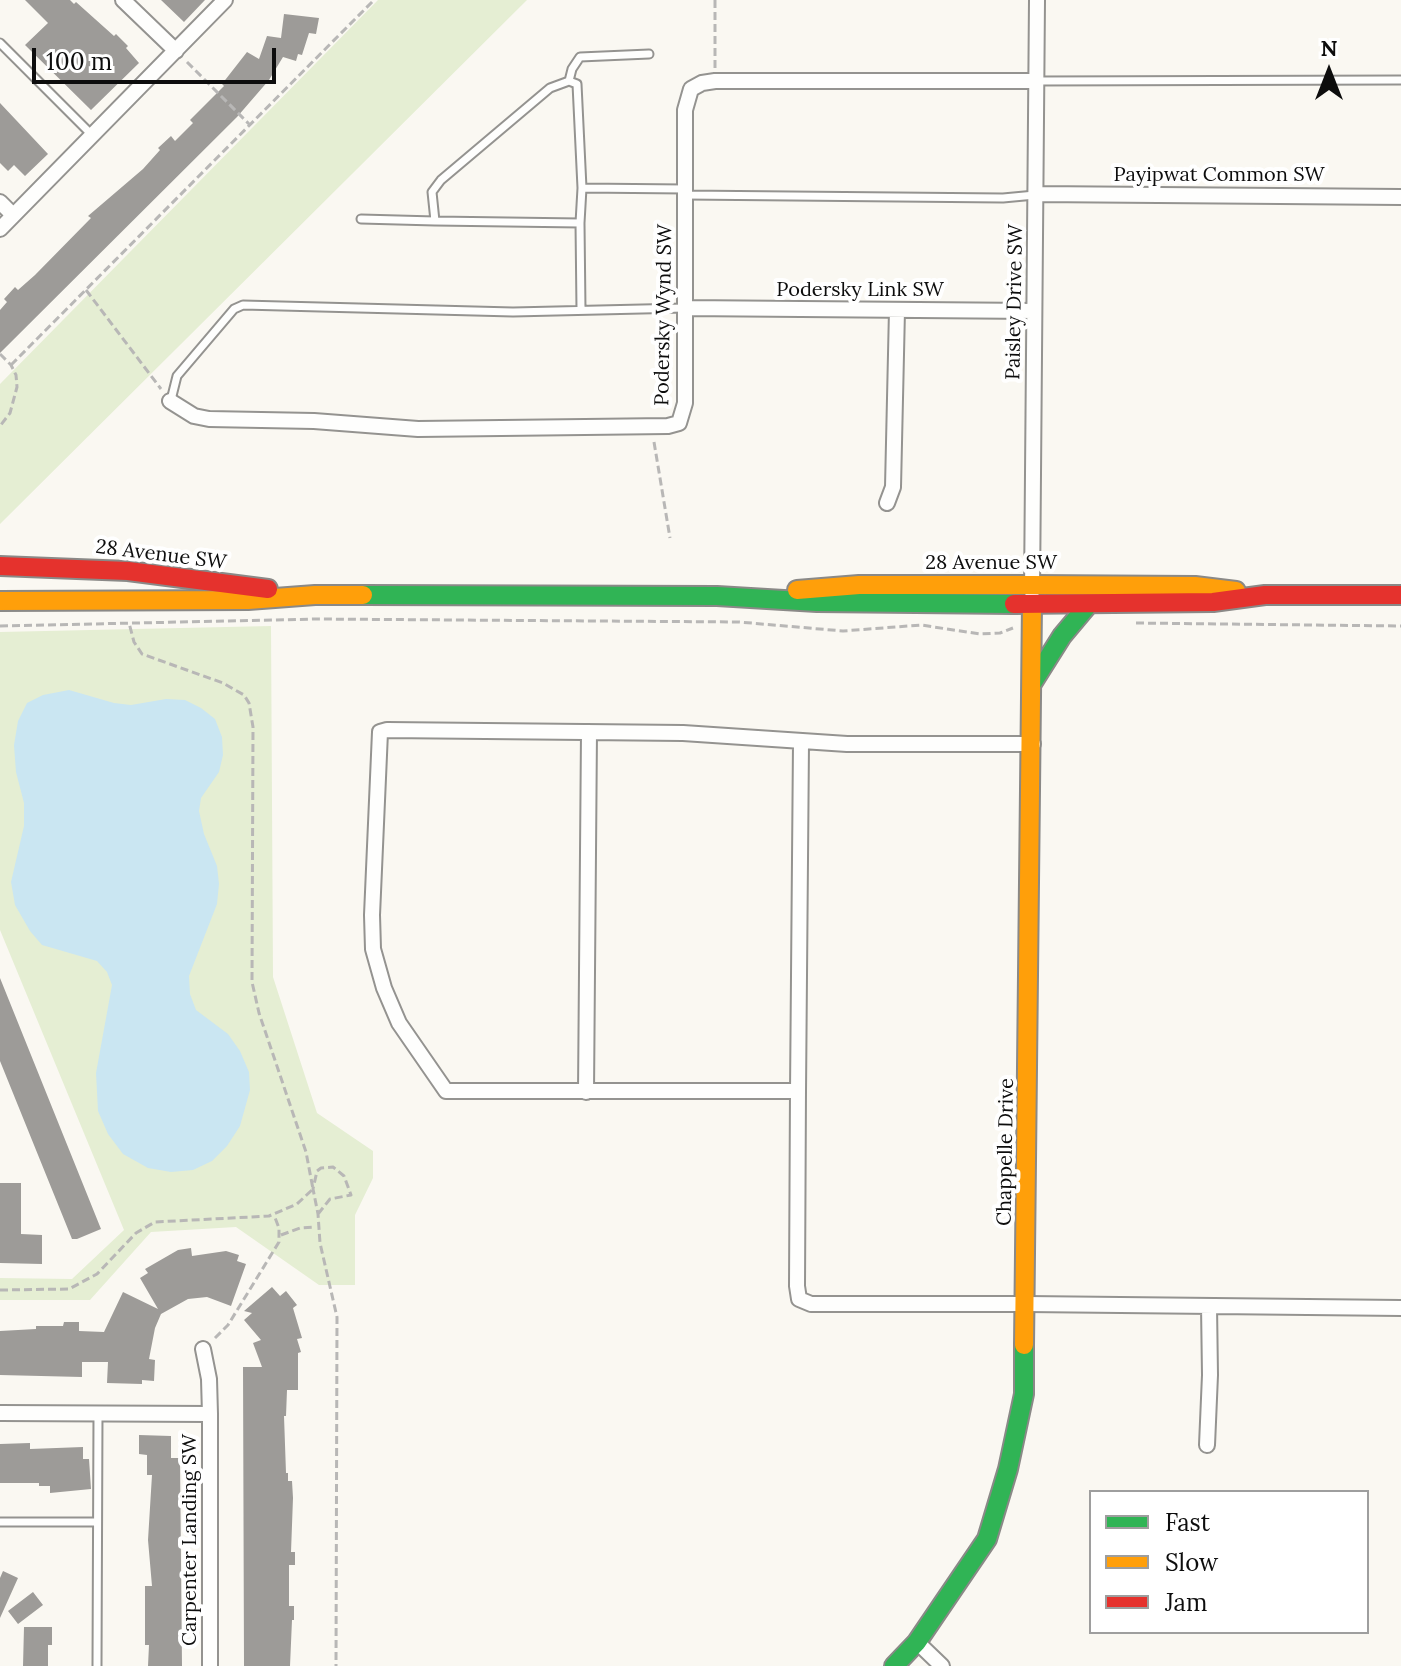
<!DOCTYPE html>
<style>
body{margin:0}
#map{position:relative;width:1401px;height:1666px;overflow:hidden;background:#faf8f2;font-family:Lora,serif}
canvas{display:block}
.legend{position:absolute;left:1089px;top:1490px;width:280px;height:144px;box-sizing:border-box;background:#fff;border:2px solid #9e9e9e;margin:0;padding:10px 14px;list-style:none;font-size:24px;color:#0d0d0d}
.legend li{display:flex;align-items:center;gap:16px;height:40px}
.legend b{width:40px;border:2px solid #9e9e9e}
.north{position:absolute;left:1289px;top:32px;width:80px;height:80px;-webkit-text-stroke:6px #fff;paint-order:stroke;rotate:0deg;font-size:22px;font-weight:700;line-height:32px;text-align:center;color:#0d0d0d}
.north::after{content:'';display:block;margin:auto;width:28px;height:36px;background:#0d0d0d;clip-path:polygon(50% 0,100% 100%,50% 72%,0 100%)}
.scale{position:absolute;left:32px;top:48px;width:244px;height:36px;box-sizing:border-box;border:4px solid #0d0d0d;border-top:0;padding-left:10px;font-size:24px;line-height:28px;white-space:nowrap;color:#0d0d0d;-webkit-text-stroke:6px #fff;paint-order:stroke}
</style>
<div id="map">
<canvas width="1401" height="1666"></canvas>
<ul class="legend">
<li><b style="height:10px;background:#30b455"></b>Fast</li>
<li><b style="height:10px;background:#ff9f0a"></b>Slow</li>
<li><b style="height:10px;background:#e5322d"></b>Jam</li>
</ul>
<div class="north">N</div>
<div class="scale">100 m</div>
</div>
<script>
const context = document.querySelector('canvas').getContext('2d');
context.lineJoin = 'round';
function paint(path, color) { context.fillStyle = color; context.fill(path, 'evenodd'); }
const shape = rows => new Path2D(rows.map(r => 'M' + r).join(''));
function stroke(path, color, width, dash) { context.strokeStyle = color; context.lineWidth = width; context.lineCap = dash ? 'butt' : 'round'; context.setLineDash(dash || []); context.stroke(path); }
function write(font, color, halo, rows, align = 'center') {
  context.font = font + ' Lora,serif'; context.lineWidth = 8; context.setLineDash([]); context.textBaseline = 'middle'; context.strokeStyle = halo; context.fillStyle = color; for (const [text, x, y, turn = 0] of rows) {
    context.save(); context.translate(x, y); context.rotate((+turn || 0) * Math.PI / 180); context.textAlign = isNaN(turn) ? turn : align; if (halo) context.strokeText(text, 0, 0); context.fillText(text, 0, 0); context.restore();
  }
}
const green = shape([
 [378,0,527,0,0,524,0,384],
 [271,626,273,977,317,1113,373,1151,373,1178,355,1215,355,1285,319,1285,236,1227,151,1232,90,1300,0,1300,0,1278,72,1279,124,1230,0,930,0,632]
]);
const water = shape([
 [69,690,114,703,131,705,166,699,185,700,201,708,215,719,222,737,223,755,219,772,201,798,199,811,204,834,217,866,219,884,217,904,189,976,190,994,196,1010,228,1034,240,1051,249,1072,250,1090,240,1126,227,1146,212,1161,193,1170,171,1172,148,1168,123,1154,108,1134,98,1111,96,1073,112,985,107,972,97,961,42,945,30,931,15,905,11,882,24,826,24,803,16,772,14,745,18,721,27,703,43,695]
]);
const building = shape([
 [25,0,70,0,74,4,76,2,114,36,116,34,128,46,126,48,139,63,91,110,25,45,48,23],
 [161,0,205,0,184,22],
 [284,14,319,18,316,34,309,33,302,55,298,54,296,61,283,57,269,80,237,117,0,353,0,310,7,302,4,299,15,287,18,290,35,275,91,218,88,216,143,169,160,150,158,148,171,136,175,141,193,123,190,120,224,86,222,84,247,52,259,59,267,36,281,38],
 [0,103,48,154,25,176,14,165,8,171,0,163],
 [0,978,101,1229,77,1239,72,1239,0,1061],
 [0,1183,21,1183,21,1234,42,1235,42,1264,0,1263],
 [191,1248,192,1256,226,1251,239,1255,237,1261,246,1264,231,1306,207,1297,188,1299,161,1314,155,1328,149,1359,155,1360,154,1381,142,1380,142,1384,107,1383,108,1362,82,1362,82,1377,0,1375,0,1331,36,1329,36,1326,63,1326,64,1322,79,1322,79,1331,104,1332,123,1292,158,1309,140,1278,148,1273,145,1269,178,1250],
 [272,1287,280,1296,286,1291,297,1305,293,1308,302,1338,297,1339,301,1352,298,1353,298,1390,287,1390,286,1416,284,1416,286,1473,288,1473,288,1481,292,1481,293,1498,291,1552,295,1552,295,1565,289,1565,289,1606,294,1606,294,1620,292,1620,290,1666,244,1666,243,1367,262,1367,253,1343,261,1340,244,1320,252,1313,244,1311],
 [139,1435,171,1436,171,1458,180,1458,182,1666,148,1666,149,1645,145,1645,145,1586,152,1586,148,1540,152,1475,147,1475,147,1455,139,1454],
 [30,1443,30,1449,83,1447,83,1459,89,1459,91,1489,50,1493,50,1486,39,1486,39,1483,0,1483,0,1444],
 [3,1571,18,1578,0,1618,0,1578],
 [33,1592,43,1605,18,1624,8,1611],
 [24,1627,52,1627,52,1645,48,1645,48,1666,23,1666]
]);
const path = shape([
 [715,0,715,68],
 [187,62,249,124],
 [86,290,161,389],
 [0,354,11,365,16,375,17,387,10,413,0,426],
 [11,365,374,0],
 [654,442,670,538],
 [1136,623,1401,626],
 [0,626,317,619,739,622,843,631,921,625,980,634,1000,633,1013,628],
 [318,1214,330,1199,351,1195,344,1176,333,1167,321,1168,317,1171,313,1189,318,1214,320,1243,337,1317,336,1666],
 [281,1235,300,1228,315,1227],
 [0,1290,69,1289,97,1274,136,1233,155,1222,269,1216,297,1204,313,1189,306,1152,259,1013,252,982,253,727,249,703,244,695,223,683,142,654,134,642,129,623],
 [215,1338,228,1325,279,1242,279,1228,274,1215]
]);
const lane = shape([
 [0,43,92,135],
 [569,81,572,69,580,57,649,54],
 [1037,81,1401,80],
 [582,188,580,223,435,221,432,192,441,180,550,88,569,81,577,84,582,188,685,189],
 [685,195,1003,198,1035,195],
 [361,219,435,221],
 [580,223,581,310],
 [171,400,177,376,234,309,243,305,513,312,685,308],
 [0,1522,97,1522],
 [97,1666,98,1414]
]);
const street = shape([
 [123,0,176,51],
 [1037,194,1401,197],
 [0,202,13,215],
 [0,229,225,0],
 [685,308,1034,311],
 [170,401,194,416,209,419,314,421,418,429,668,426,679,423,685,403,685,110,691,89,702,83,715,81,1037,81],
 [887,503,893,487,897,310],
 [1032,592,1037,0],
 [801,743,798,1091,446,1091,399,1023,384,988,373,949,372,915,380,732,387,730,683,733,847,744,1033,744],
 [798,1091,797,1286,799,1299,811,1304,1027,1304,1401,1308],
 [586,1092,589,732],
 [203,1349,209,1379,210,1414],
 [0,1413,210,1414,210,1666],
 [1207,1445,1210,1375,1209,1306],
 [917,1642,942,1666]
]);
const fast = shape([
 [363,595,717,596,817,602,1014,604],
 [1033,682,1062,636,1088,605],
 [894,1666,917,1642,987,1539,1008,1469,1024,1394,1024,1345]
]);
const slow = shape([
 [797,590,859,585,1032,585,1195,586,1236,591],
 [0,601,248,600,315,595,363,595],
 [1024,1345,1032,604]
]);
const jam = shape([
 [0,566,128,571,268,589],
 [1014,604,1213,602,1265,595,1401,595]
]);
const streetNames = [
 ["Payipwat Common SW",1219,175],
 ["Podersky Link SW",860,290],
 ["Paisley Drive SW",1015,302,-89],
 ["Podersky Wynd SW",664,315,-89],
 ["28 Avenue SW",161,555,7],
 ["28 Avenue SW",991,563],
 ["Chappelle Drive",1006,1152,-89],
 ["Carpenter Landing SW",190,1540,-90]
];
paint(green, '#e5eed3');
paint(water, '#cae6f2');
paint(building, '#9d9b98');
stroke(lane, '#949390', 11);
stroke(street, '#949390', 18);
stroke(fast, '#8a8987', 22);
stroke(slow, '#8a8987', 22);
stroke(jam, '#8a8987', 22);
stroke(path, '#b8b7b6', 3, [8, 4]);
stroke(lane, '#fefefd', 7);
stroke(street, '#fefefd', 14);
stroke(fast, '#30b455', 18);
stroke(slow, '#ff9f0a', 18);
stroke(jam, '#e5322d', 18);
write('20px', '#0d0d0d', '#fff', streetNames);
</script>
